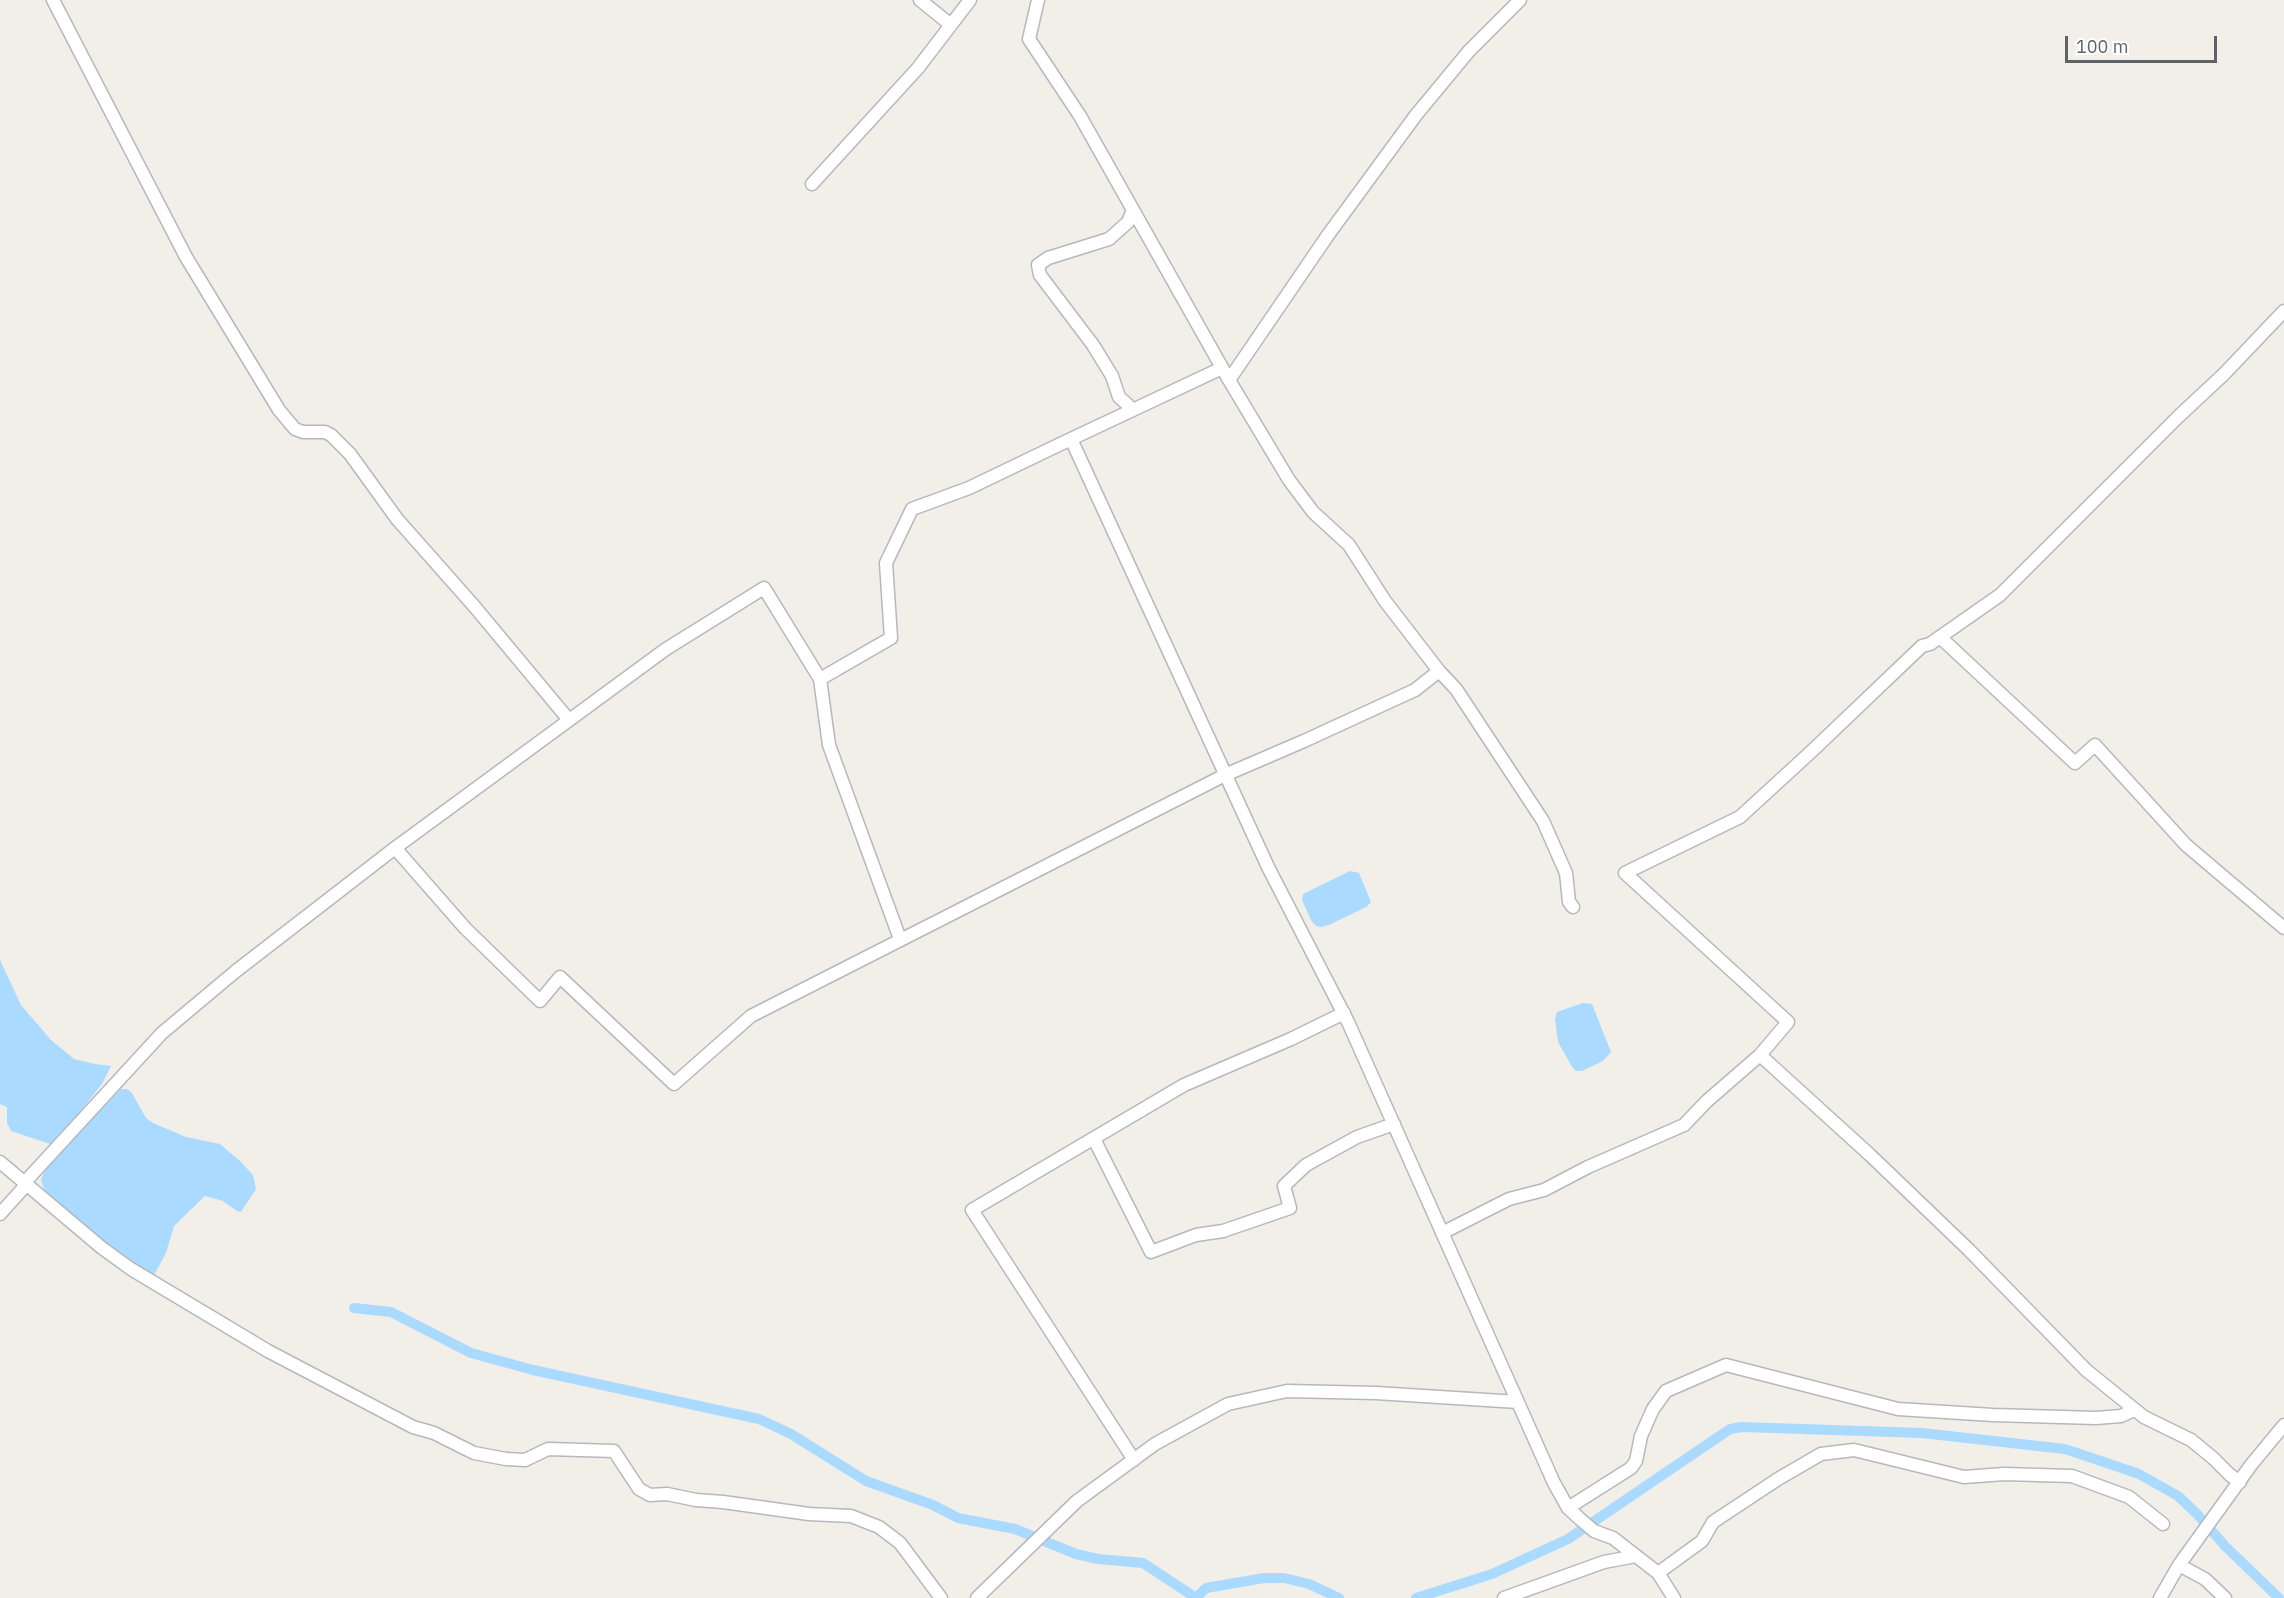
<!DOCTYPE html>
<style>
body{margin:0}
#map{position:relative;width:2284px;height:1598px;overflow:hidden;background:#f1efe8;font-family:"IBM Plex Sans",sans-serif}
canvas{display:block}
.scale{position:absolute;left:2065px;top:36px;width:152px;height:27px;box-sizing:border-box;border:3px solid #5f6368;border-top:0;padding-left:8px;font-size:18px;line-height:21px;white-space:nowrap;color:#5f6368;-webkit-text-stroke:4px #fff;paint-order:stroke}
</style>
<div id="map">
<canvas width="2284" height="1598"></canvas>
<div class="scale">100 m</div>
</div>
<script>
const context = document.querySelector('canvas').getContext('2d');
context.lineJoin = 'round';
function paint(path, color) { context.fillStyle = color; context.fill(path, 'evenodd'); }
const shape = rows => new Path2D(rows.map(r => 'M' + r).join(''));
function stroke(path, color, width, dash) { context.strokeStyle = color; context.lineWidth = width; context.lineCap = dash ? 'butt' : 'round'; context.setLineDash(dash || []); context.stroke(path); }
const water = shape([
 [1350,871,1359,873,1371,902,1366,907,1329,925,1321,927,1316,926,1311,920,1302,900,1303,894],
 [0,960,21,1005,51,1040,74,1059,95,1064,111,1066,102,1084,58,1139,50,1144,11,1131,7,1123,7,1107,0,1104],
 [1583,1003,1592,1004,1611,1052,1603,1061,1582,1071,1576,1071,1572,1067,1558,1042,1555,1019,1557,1012],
 [121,1089,127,1089,132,1093,146,1118,153,1123,186,1137,220,1144,240,1161,253,1175,255,1184,256,1189,241,1212,237,1211,223,1201,205,1196,174,1226,166,1253,154,1275,125,1260,51,1198,43,1187,41,1179,45,1171,57,1156]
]);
const canal = shape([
 [354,1308,391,1312,471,1353,533,1370,759,1419,791,1434,866,1481,933,1505,958,1518,1015,1529,1076,1554,1098,1559,1143,1563,1196,1598],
 [1196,1598,1206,1588,1264,1578,1284,1578,1309,1584,1339,1598],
 [1416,1598,1492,1574,1568,1539,1730,1429,1742,1427,1922,1433,2065,1449,2086,1456,2139,1474,2178,1496,2197,1514,2225,1546,2279,1598]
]);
const minor = shape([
 [53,0,186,257,279,410,295,429,303,432,325,432,331,435,350,454,397,519,474,606,569,720],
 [920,0,951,25],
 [812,184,918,68,970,0],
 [1229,380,1328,235,1416,115,1469,51,1520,0],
 [1128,412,1128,405,1119,397,1112,376,1093,345,1040,275,1038,265,1048,258,1109,239,1128,222,1133,210],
 [1071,439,1222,368],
 [1940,637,2075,763,2095,745,2186,845,2284,928],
 [1439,671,1456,689,1543,821,1566,873,1569,902,1573,907],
 [820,679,829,745,900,939],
 [395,848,465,928,540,1001,560,977,674,1084,751,1016,1225,775,1304,741,1415,690,1439,671,1385,601,1349,545,1313,512,1289,480,1229,380,1080,116,1029,39,1038,0],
 [1094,1139,1151,1252,1196,1235,1223,1231,1290,1208,1284,1186,1306,1165,1357,1137,1394,1124],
 [0,1162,102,1248,131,1269,268,1351,413,1427,434,1433,474,1453,506,1459,525,1460,548,1449,614,1451,639,1489,650,1495,667,1494,696,1500,723,1502,809,1514,851,1516,879,1527,900,1543,941,1598],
 [25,1182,162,1033,236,971,395,848,666,649,764,588,820,679,891,638,886,563,912,509,969,488,1071,439,1268,867,1348,1022,1554,1483,1568,1508,1580,1519,1594,1531,1613,1538,1658,1573,1674,1598],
 [0,1214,27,1184],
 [1442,1233,1509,1199,1544,1190,1588,1167,1684,1125,1707,1101,1760,1055],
 [1134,1460,972,1210,1184,1085,1291,1039,1344,1013],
 [2240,1482,2230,1475,2213,1458,2191,1440,2144,1417,2086,1370,1969,1250,1870,1155,1760,1055,1788,1022,1625,873,1740,817,1813,750,1922,646,1930,644,2000,595,2179,416,2224,374,2284,311],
 [1568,1508,1631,1468,1636,1461,1641,1436,1653,1409,1666,1391,1726,1365,1898,1409,1993,1415,2096,1418,2121,1416,2134,1410],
 [2179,1565,2205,1579,2225,1598],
 [1658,1573,1702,1541,1713,1522,1778,1479,1821,1454,1854,1450,1964,1477,2004,1474,2072,1476,2129,1497,2163,1524],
 [977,1598,1077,1501,1155,1444,1228,1404,1287,1391,1376,1393,1518,1402],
 [1504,1598,1604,1562,1636,1556],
 [2160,1598,2179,1565,2251,1465,2284,1425]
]);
paint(water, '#aadaff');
stroke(canal, '#aadaff', 10);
stroke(minor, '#b5b8bc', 15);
stroke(minor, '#fff', 12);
</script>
